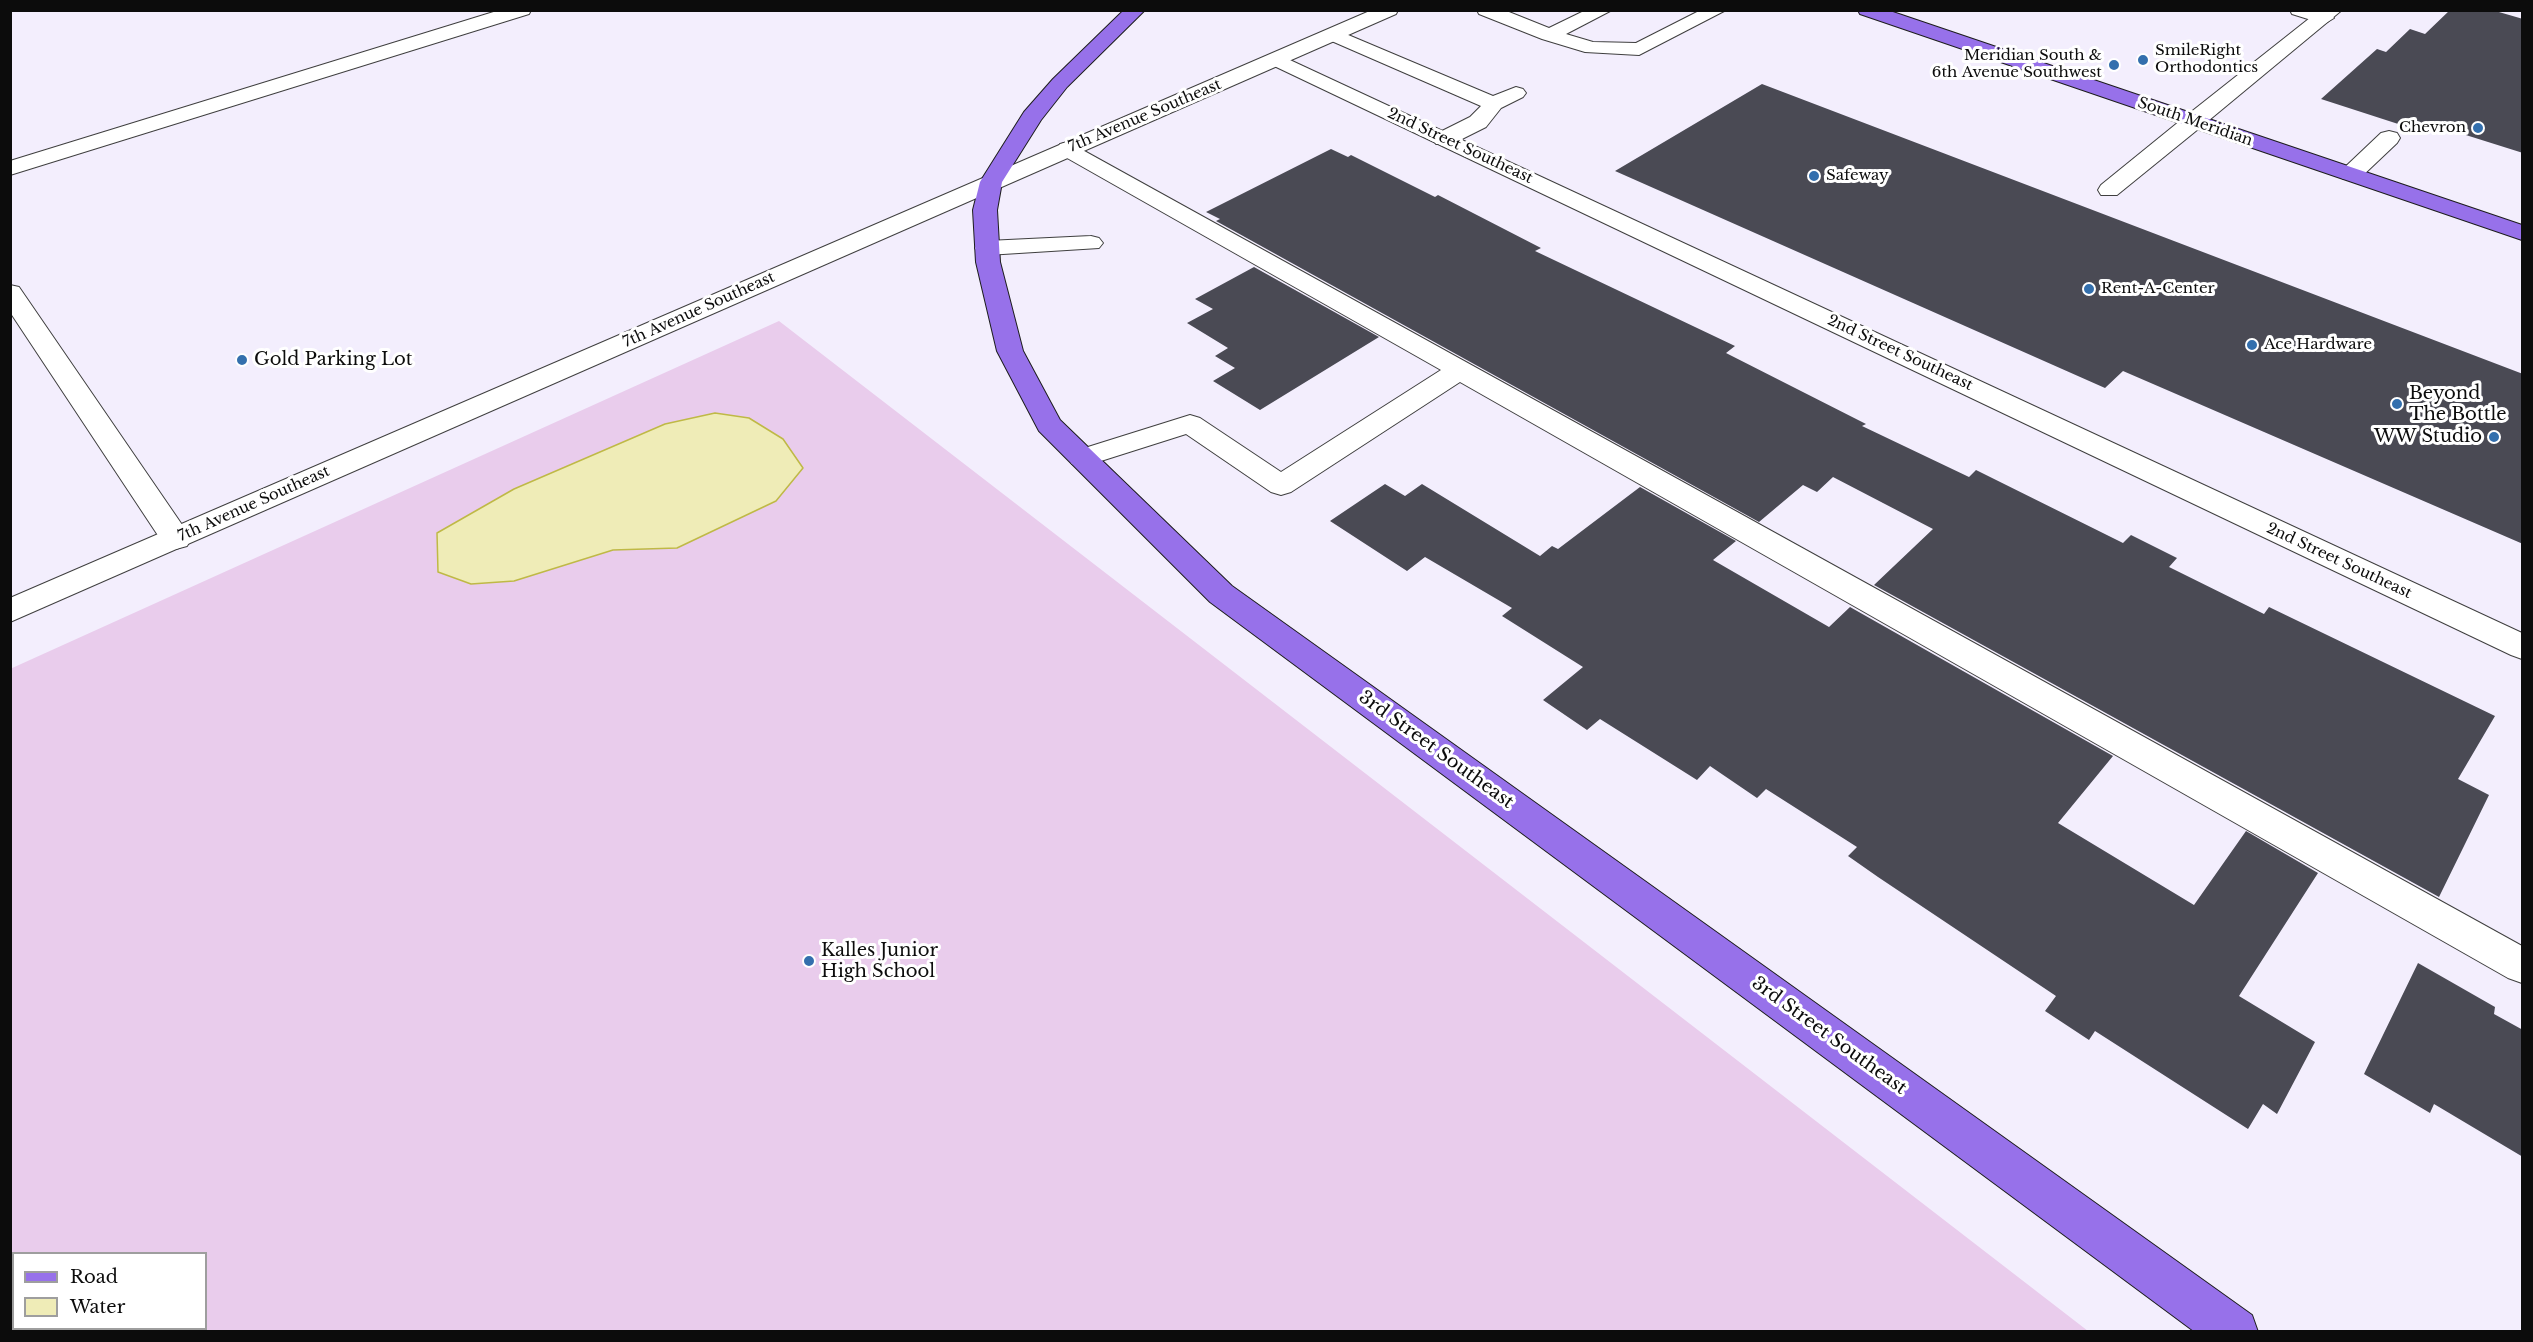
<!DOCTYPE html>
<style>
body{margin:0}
#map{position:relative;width:2533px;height:1342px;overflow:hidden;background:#f3eefd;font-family:"Libre Baskerville",serif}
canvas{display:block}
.frame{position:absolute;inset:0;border:12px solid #0c0c0c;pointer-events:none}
.legend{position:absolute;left:12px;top:1252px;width:195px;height:78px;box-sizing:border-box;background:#fff;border:2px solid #9e9e9e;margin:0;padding:8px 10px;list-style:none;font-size:18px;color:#0c0c0c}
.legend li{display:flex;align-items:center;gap:12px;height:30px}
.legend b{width:30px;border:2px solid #9e9e9e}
</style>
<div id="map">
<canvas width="2533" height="1342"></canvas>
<div class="frame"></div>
<ul class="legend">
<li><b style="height:8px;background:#9771ea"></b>Road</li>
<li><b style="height:16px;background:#efecb7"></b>Water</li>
</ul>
</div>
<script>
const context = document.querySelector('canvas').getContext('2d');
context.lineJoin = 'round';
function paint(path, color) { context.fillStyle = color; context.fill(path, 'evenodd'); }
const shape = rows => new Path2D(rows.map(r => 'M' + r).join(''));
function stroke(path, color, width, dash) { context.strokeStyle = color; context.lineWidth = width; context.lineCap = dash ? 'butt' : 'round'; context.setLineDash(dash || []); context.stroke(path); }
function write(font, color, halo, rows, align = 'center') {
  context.font = font + ' "Libre Baskerville",serif'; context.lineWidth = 6; context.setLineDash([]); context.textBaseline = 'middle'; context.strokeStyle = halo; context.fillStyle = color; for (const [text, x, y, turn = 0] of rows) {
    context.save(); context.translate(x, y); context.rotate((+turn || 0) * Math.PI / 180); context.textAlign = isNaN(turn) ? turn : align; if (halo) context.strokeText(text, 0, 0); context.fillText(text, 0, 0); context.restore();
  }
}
const pitch = shape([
 [779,321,2088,1331,11,1331,10,669],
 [14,1254,206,1254,206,1328,14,1328]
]);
const water = shape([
 [715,413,749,418,783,439,803,468,776,501,677,548,613,550,514,581,471,584,438,572,437,533,514,489,665,424,715,413]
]);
const building = shape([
 [2450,10,2492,10,2523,19,2523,153,2434,125,2426,133,2321,99,2377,49,2386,52,2410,29,2425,34],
 [1762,84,2523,374,2523,544,2123,371,2105,388,1615,171],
 [1331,149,1348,157,1351,155,1435,197,1438,195,1541,248,1535,251,1735,346,1726,353,1866,424,1862,426,1969,477,1976,470,2123,543,2131,535,2177,558,2169,567,2264,614,2269,607,2495,716,2458,779,2489,795,2439,897,1874,585,1933,529,1833,477,1817,492,1803,485,1759,522,1216,221,1220,219,1206,212],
 [1254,267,1379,337,1260,410,1213,381,1235,368,1215,356,1228,348,1187,323,1213,309,1195,299],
 [1385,484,1405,496,1422,484,1540,556,1552,546,1558,549,1640,487,1736,541,1713,560,1829,627,1850,607,2113,756,2058,823,2194,905,2246,831,2318,873,2239,996,2315,1042,2277,1114,2263,1104,2248,1129,2095,1031,2089,1040,2045,1011,2056,996,1878,877,1848,856,1857,847,1766,789,1757,798,1710,766,1697,780,1600,719,1587,730,1543,700,1583,667,1502,616,1512,608,1425,557,1407,571,1330,521],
 [2418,963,2495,1007,2494,1014,2523,1030,2523,1157,2434,1104,2430,1113,2364,1074]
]);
const service = shape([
 [500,10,531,10,529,14,10,175,10,161,500,10],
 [1477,10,1504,10,1549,28,1586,10,1612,10,1566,34,1593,42,1636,43,1701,10,1726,10,1639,55,1585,52,1542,39,1479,14,1477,10],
 [2290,10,2320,10,2331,14,2334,18,2324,24,2292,14,2290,10],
 [1334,29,1493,96,1516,87,1523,89,1526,93,1523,97,1501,108,1486,127,1452,144,1436,144,1433,139,1436,134,1470,117,1481,106,1327,39,1324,35,1327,31,1334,29],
 [2194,115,2202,116,2205,121,2202,126,2117,195,2101,195,2098,190,2101,185,2186,116,2194,115],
 [2389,131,2397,133,2400,138,2397,143,2359,179,2343,179,2340,174,2343,169,2381,133,2389,131],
 [1068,142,2522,946,2522,983,2508,978,1460,382,1291,492,1281,495,1271,492,1186,434,1082,467,1072,464,1068,458,1072,452,1190,415,1200,418,1281,472,1441,370,1060,154,1057,149,1060,144,1068,142],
 [1091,236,1099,238,1103,243,1099,248,987,255,978,253,975,248,978,243,987,241,1091,236],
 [10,285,19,287,187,532,191,539,187,546,176,549,165,546,10,312,10,285]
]);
const minor = shape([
 [2320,10,2342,10,2202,126,2186,126,2183,121,2186,116,2320,10],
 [1277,54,2522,633,2522,659,2511,655,1270,64,1267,60,1270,56,1277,54]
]);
const tertiary = shape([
 [1372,10,1398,10,1396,14,10,622,10,598,1372,10]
]);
const primary = shape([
 [1124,10,1145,10,1067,87,1041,120,1002,182,997,210,1000,262,1023,351,1060,420,1232,586,2252,1315,2258,1332,2195,1332,1210,602,1039,431,997,351,976,262,973,210,980,182,1024,112,1053,79,1124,10],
 [1858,10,1887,10,2522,225,2522,240,1860,14,1858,10]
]);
const markers = [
 [2143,60,6,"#336fad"],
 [2114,65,6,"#336fad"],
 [2478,128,6,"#336fad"],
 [1814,176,6,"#336fad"],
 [2089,289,6,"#336fad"],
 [2252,345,6,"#336fad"],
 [242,360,6,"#336fad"],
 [2397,404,6,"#336fad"],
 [2494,437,6,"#336fad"],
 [809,961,6,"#336fad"]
];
const farPoinames = [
 ["SmileRight",2155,51],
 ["Orthodontics",2155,68],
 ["Meridian South &",2102,56,"right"],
 ["6th Avenue Southwest",2102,73,"right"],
 ["Chevron",2466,128,"right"],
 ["Safeway",1826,176],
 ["Rent-A-Center",2101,289],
 ["Ace Hardware",2264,345]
];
const farStreetnames = [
 ["7th Avenue Southeast",1145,116,-23],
 ["South Meridian",2195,122,19],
 ["2nd Street Southeast",1460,146,25],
 ["7th Avenue Southeast",699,310,-24],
 ["2nd Street Southeast",1900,353,25],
 ["7th Avenue Southeast",254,504,-24],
 ["2nd Street Southeast",2339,561,25]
];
const poiNames = [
 ["Gold Parking Lot",254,360],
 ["Beyond",2409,394],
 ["The Bottle",2409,415],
 ["WW Studio",2482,437,"right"],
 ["Kalles Junior",821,951],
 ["High School",821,972]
];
const streetNames = [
 ["3rd Street Southeast",1436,750,36],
 ["3rd Street Southeast",1829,1036,36]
];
paint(pitch, '#e9ccec');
paint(water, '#efecb7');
stroke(water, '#bfb946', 1.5);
paint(building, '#4a4a54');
stroke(service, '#3f3f3f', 2);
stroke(minor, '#3f3f3f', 2);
stroke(tertiary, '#3f3f3f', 2);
stroke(primary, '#1d1d1d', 2);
paint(service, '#fff');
paint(minor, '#fff');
paint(tertiary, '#fff');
paint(primary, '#9771ea');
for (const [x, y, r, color] of markers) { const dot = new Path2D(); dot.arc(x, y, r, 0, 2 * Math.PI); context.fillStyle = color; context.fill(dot); stroke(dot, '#fff', 2); }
write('15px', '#0c0c0c', '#fff', farPoinames, 'left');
write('15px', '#0c0c0c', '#fff', farStreetnames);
write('18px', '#0c0c0c', '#fff', poiNames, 'left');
write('18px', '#0c0c0c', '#fff', streetNames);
</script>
